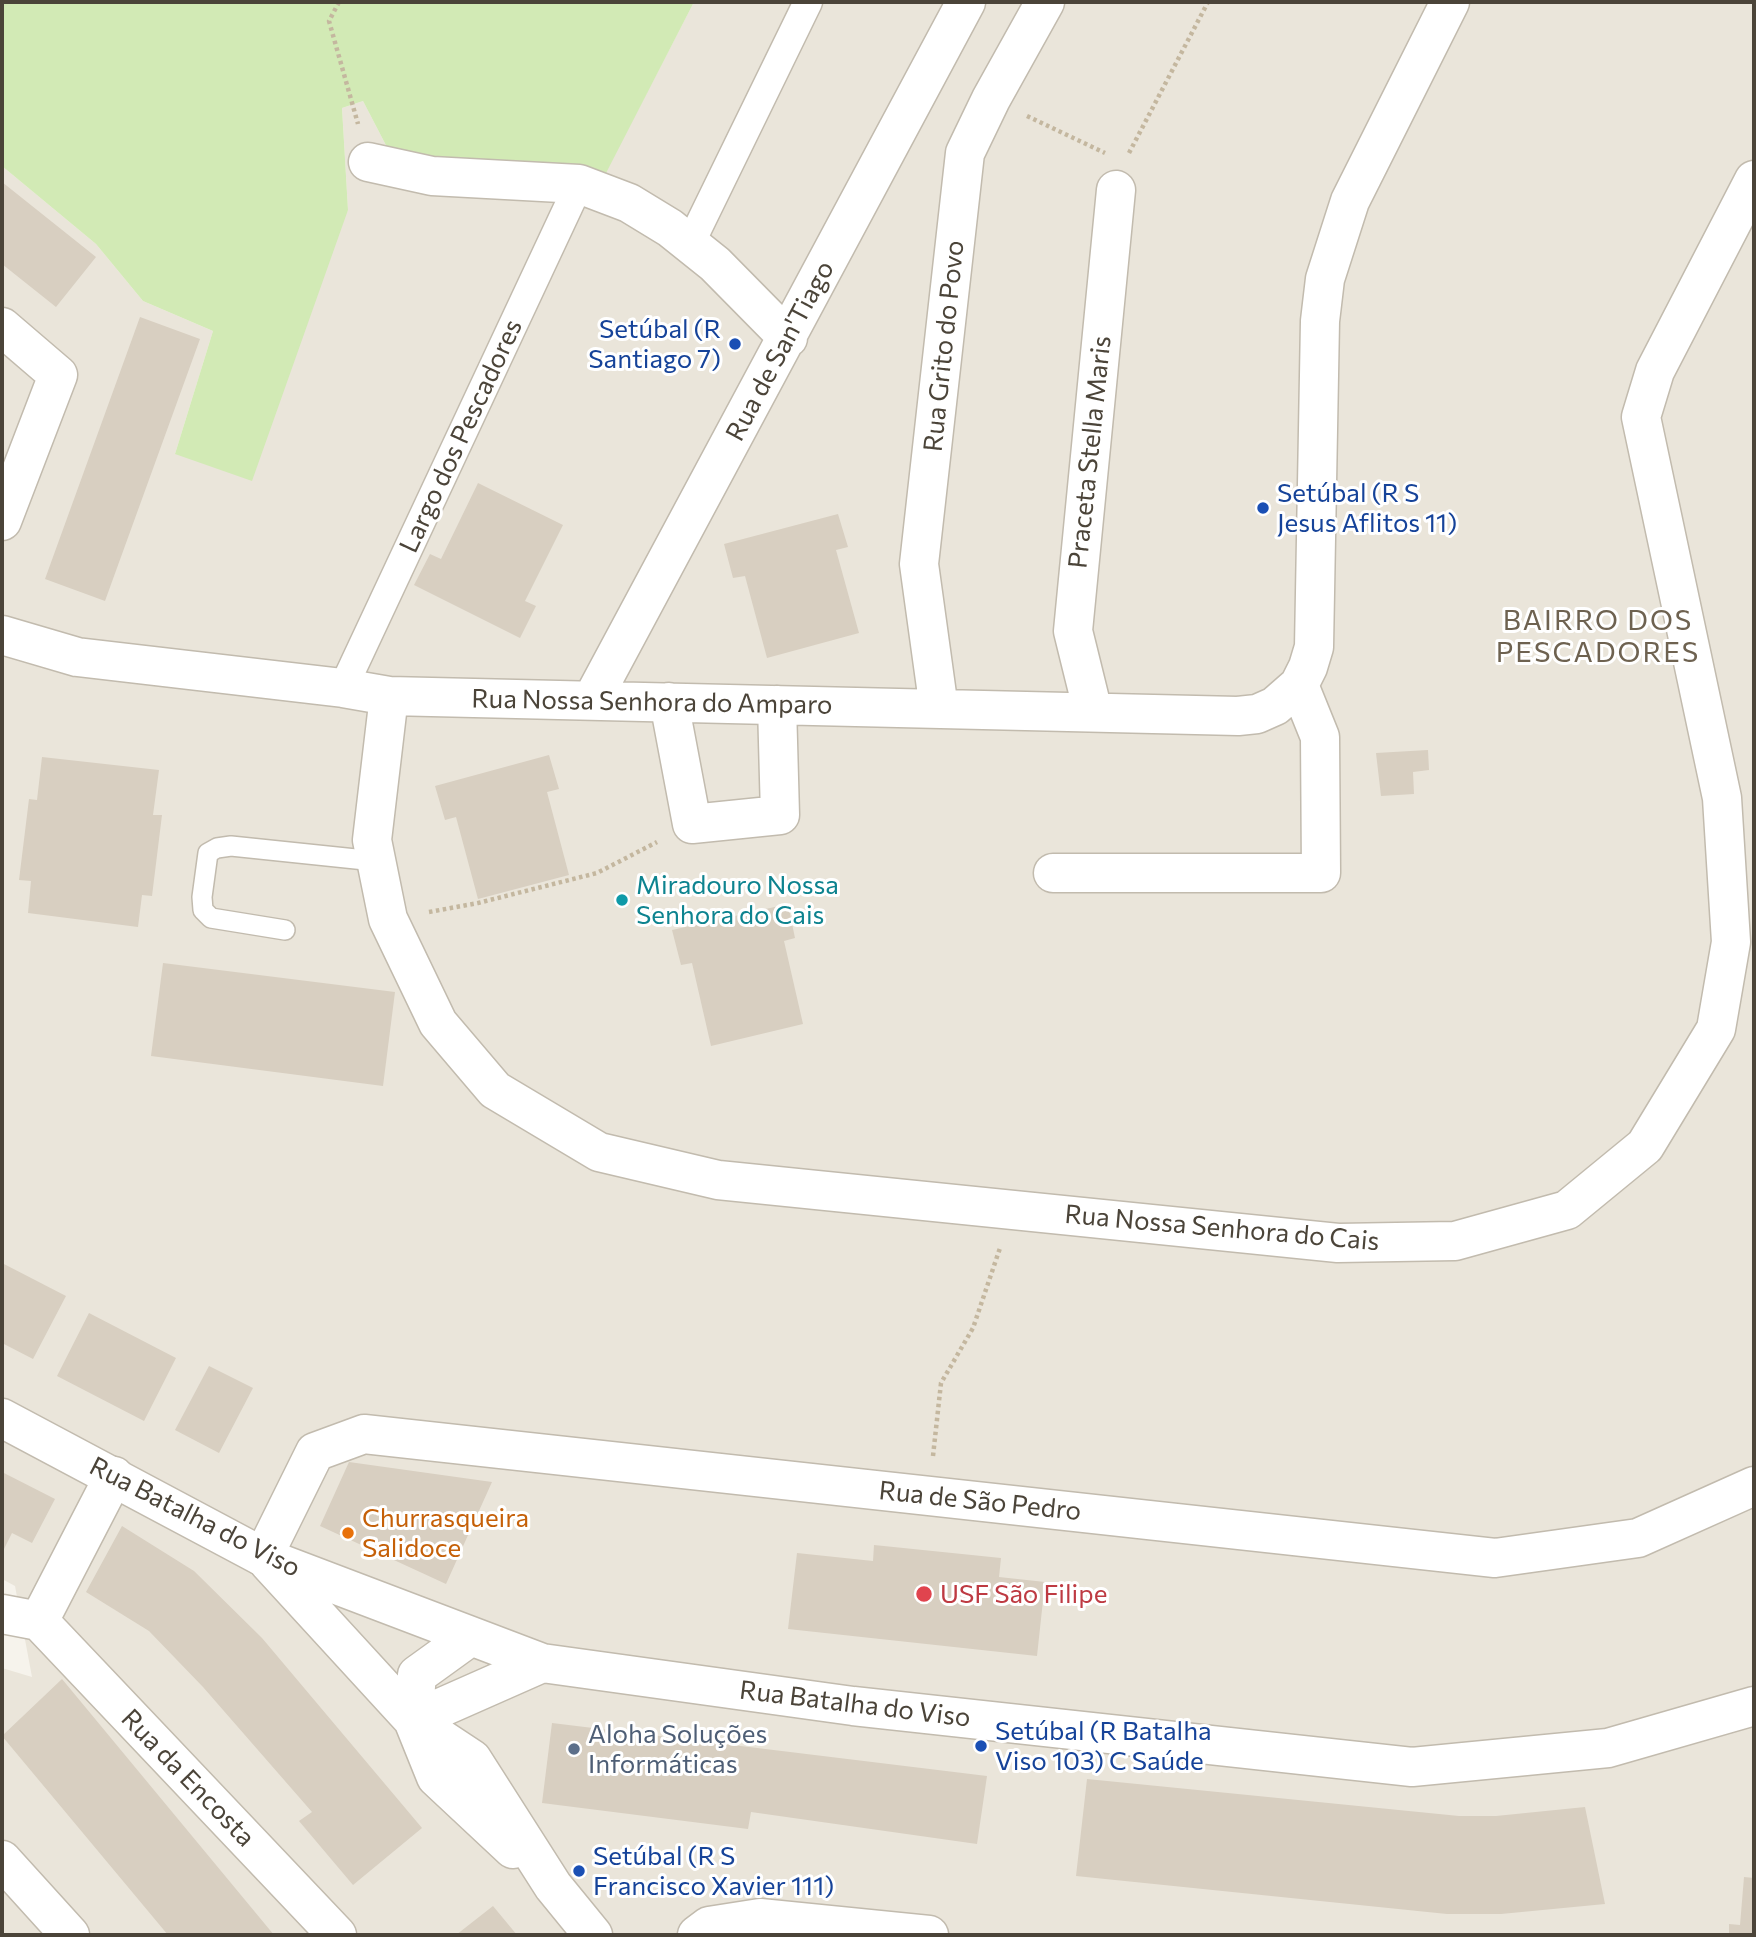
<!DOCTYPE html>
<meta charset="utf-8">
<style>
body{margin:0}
#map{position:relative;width:1756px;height:1937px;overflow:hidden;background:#f6f3ec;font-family:Commissioner,sans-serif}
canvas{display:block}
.frame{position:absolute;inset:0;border:4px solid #4b4439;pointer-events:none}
</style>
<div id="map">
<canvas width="1756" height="1937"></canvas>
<div class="frame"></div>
</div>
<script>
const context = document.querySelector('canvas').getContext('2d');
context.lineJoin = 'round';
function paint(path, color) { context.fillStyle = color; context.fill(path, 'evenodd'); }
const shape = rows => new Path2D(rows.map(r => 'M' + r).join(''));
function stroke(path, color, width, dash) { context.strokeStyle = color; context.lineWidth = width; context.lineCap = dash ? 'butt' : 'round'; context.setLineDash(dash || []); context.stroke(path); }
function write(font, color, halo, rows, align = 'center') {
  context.font = font + ' Commissioner,sans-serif'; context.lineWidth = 6; context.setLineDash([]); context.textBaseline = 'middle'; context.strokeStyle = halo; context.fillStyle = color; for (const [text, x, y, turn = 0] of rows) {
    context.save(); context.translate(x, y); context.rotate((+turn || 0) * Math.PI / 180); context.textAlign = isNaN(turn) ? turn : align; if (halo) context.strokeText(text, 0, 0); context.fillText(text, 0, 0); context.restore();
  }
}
const residential = shape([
 [694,2,1754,2,1754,1935,2,1935,2,1668,32,1677,15,1586,2,1579,2,166,96,244,143,301,213,331,175,454,348,210,342,108,363,101,390,153,603,177]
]);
const green = shape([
 [2,2,694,2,604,177,390,153,363,101,342,108,348,210,252,481,175,454,213,331,143,301,96,244,2,166]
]);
const building = shape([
 [2,182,96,257,56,307,2,264],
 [140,317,200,339,105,601,45,579],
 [478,483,563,525,525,601,536,606,520,638,414,585,430,554,441,559],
 [838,514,848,547,836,550,859,633,767,658,745,576,733,578,724,544],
 [1428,750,1429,770,1413,772,1414,794,1381,796,1376,753],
 [549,755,559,789,547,792,569,875,478,899,456,817,445,820,435,786],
 [42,757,159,770,153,815,162,815,152,896,142,895,138,927,28,913,31,881,19,880,29,799,37,800],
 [788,904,795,938,784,941,803,1024,711,1046,692,963,681,965,672,930],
 [163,963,395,992,383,1086,151,1056],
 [2,1263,66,1296,33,1359,2,1343],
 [89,1313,176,1358,144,1421,57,1376],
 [209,1366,253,1388,219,1453,175,1430],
 [349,1462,492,1482,446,1584,320,1526],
 [2,1472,55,1499,32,1543,12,1533,2,1553],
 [122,1526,194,1571,262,1638,422,1828,353,1885,299,1821,312,1812,203,1687,149,1631,86,1592],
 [874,1545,1001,1558,999,1577,1045,1582,1037,1656,788,1629,797,1553,873,1561],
 [62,1679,274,1935,168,1935,2,1736],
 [552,1723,987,1776,977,1844,751,1812,748,1829,542,1803],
 [1087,1779,1459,1816,1496,1816,1585,1807,1605,1904,1501,1914,1447,1914,1076,1876],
 [1744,1877,1754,1878,1754,1935,1729,1935,1729,1924,1740,1925],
 [493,1906,517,1935,456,1935]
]);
const path = shape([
 [339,2,329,21,358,124],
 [1027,116,1105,153],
 [1129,153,1208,2],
 [429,912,478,903,597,873,657,842],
 [933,1456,941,1383,973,1328,1000,1248]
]);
const service = shape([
 [285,930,211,918,203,910,202,897,208,853,217,848,231,846,375,861]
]);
const pedestrian = shape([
 [690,244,808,2],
 [343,688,579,184]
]);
const minor = shape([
 [368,162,432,176,579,184,629,203,670,228,715,264,788,338],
 [2,327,58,375,2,521],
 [2,635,77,657,343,688,389,696,1238,716,1257,714,1275,706,1299,685,1308,667,1314,647,1320,321,1325,279,1350,201,1450,2],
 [389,696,372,840,388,919,438,1023,495,1090,599,1152,718,1180,1338,1243,1455,1241,1567,1210,1645,1146,1716,1029,1731,942,1722,798,1641,417,1655,371,1754,180],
 [592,700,966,2],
 [669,702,692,824,780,815,777,705],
 [939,709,919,564,965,153,991,99,1045,2],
 [1093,712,1073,631,1116,190],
 [1053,873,1321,873,1320,737,1299,685],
 [263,1557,315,1452,364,1434,1495,1558,1638,1538,1754,1486],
 [2,1614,39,1621,114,1476],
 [39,1621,337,1935],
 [2,1860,70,1935],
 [697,1935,709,1926,760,1918,929,1935]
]);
const tertiary = shape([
 [2,1418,263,1557,542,1663,853,1706,1412,1767,1608,1748,1754,1706],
 [269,1563,413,1720,472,1759,553,1886,593,1935],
 [471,1636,417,1675,413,1720,436,1777,513,1849],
 [413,1720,542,1663]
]);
const markers = [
 [735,344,7,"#1a4fb4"],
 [1263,508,7,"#1a4fb4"],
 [622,900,7,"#0f9aa8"],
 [348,1533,7,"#e8710a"],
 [924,1594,9,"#e0444e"],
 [981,1746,7,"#1a4fb4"],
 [574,1749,7,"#5c6f8a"],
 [579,1871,7,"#1a4fb4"]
];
const transitNames = [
 ["Setúbal (R",721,329,"right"],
 ["Santiago 7)",721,359,"right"],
 ["Setúbal (R S",1277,493],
 ["Jesus Aflitos 11)",1277,523],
 ["Setúbal (R Batalha",995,1731],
 ["Viso 103) C Saúde",995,1761],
 ["Setúbal (R S",593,1856],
 ["Francisco Xavier 111)",593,1886]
];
const streetNames = [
 ["Rua Grito do Povo",944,346,-84],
 ["Rua de San'Tiago",780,351,-62],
 ["Largo dos Pescadores",461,436,-65],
 ["Praceta Stella Maris",1090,452,-84],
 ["Rua Nossa Senhora do Amparo",652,702,1],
 ["Rua Nossa Senhora do Cais",1222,1228,5],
 ["Rua de São Pedro",980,1501,6],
 ["Rua Batalha do Viso",195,1517,27],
 ["Rua Batalha do Viso",855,1704,7],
 ["Rua da Encosta",188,1778,46]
];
const cultureNames = [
 ["Miradouro Nossa",636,885],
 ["Senhora do Cais",636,915]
];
const foodNames = [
 ["Churrasqueira",362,1518],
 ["Salidoce",362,1548]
];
const healthNames = [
 ["USF São Filipe",940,1594]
];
const serviceNames = [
 ["Aloha Soluções",588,1734],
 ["Informáticas",588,1764]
];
const neighbourhoodNames = [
 ["BAIRRO DOS",1598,621],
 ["PESCADORES",1598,653]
];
paint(residential, '#eae5da');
paint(green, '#d2eab5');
paint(building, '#d8cfc1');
stroke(service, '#c2bbae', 22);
stroke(pedestrian, '#c2bbae', 31);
stroke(minor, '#c2bbae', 41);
stroke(tertiary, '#c2bbae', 41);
stroke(path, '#c4b79f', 4.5, [3.5, 3.5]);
stroke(service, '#fff', 19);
stroke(pedestrian, '#fff', 28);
stroke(minor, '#fff', 38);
stroke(tertiary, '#fff', 38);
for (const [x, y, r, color] of markers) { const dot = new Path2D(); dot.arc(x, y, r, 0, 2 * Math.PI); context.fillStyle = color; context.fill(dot); stroke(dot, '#fff', 2.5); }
write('26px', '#164399', '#fff', transitNames, 'left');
write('26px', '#4b4439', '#fff', streetNames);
write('26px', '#0d838f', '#fff', cultureNames, 'left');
write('26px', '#c56008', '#fff', foodNames, 'left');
write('26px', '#be3a42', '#fff', healthNames, 'left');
write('26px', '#4e5e75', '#fff', serviceNames, 'left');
context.letterSpacing = '2px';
write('28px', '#6e6250', '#fff', neighbourhoodNames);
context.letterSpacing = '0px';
</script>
